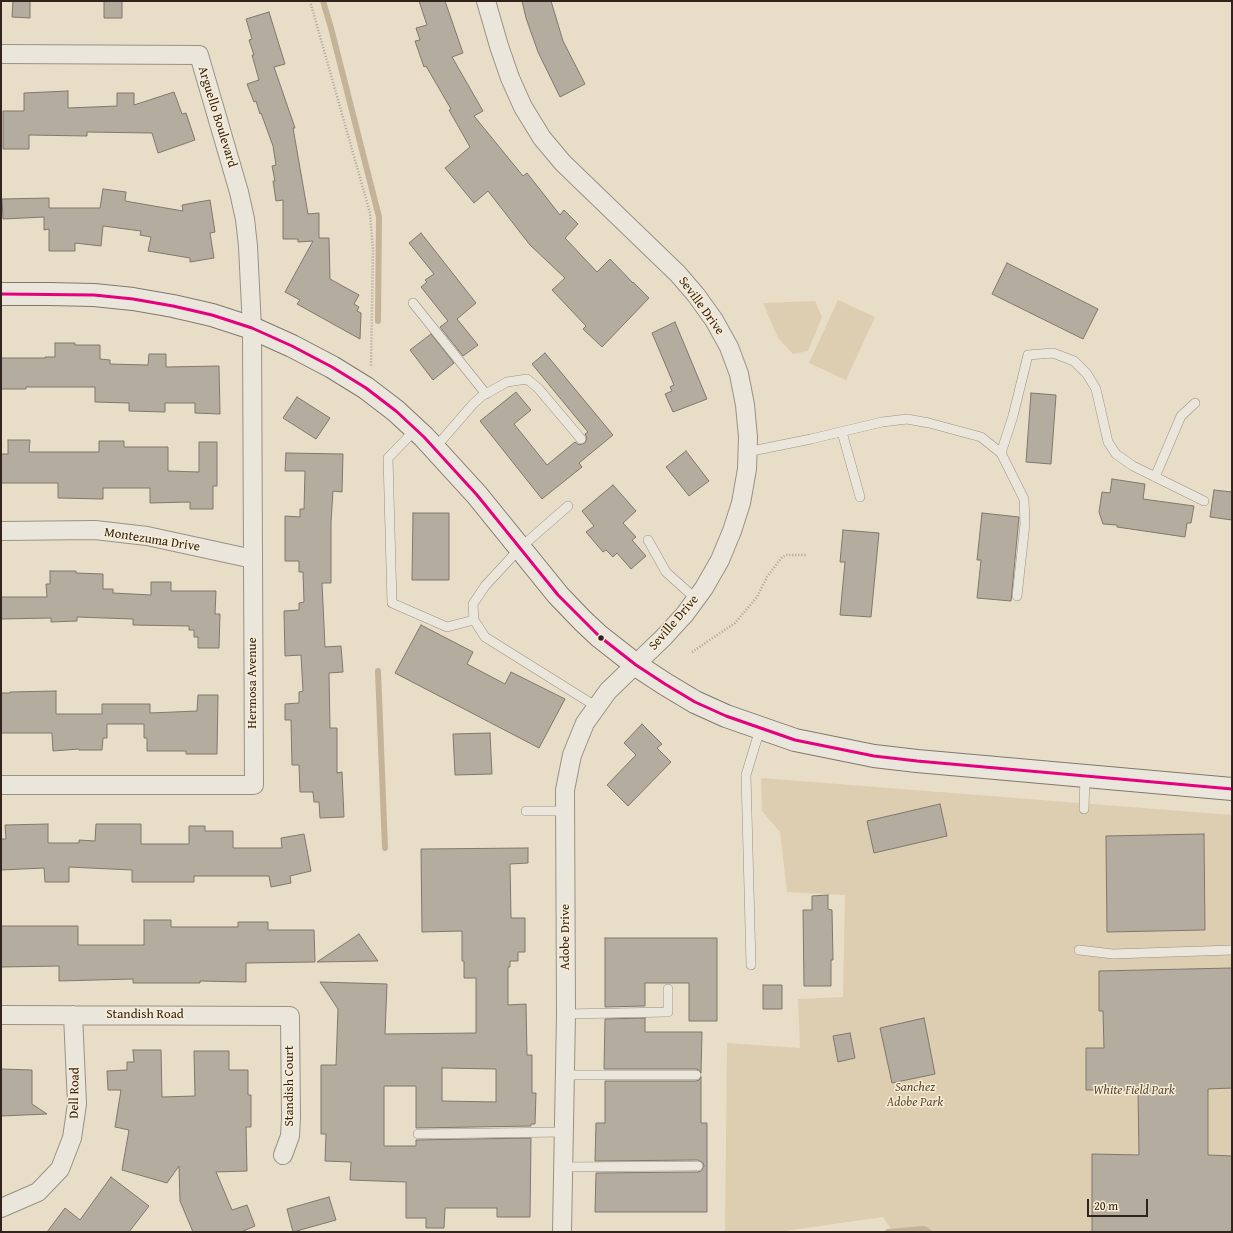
<!DOCTYPE html>
<style>
body{margin:0}
#map{position:relative;width:1233px;height:1233px;overflow:hidden;background:#e8ddc7;font-family:"Gentium Book Plus",serif}
canvas{display:block}
.frame{position:absolute;inset:0;border:2px solid #32241d;pointer-events:none}
.scale{position:absolute;left:1087px;top:1199px;width:61px;height:18px;box-sizing:border-box;border:2px solid #32241d;border-top:0;padding-left:5px;font-size:12px;line-height:14px;white-space:nowrap;color:#32241d;-webkit-text-stroke:3px #f8ecd2;paint-order:stroke}
</style>
<div id="map">
<canvas width="1233" height="1233"></canvas>
<div class="frame"></div>
<div class="scale">20 m</div>
</div>
<script>
const context = document.querySelector('canvas').getContext('2d');
context.lineJoin = 'round';
function paint(path, color) { context.fillStyle = color; context.fill(path, 'evenodd'); }
const shape = rows => new Path2D(rows.map(r => 'M' + r).join(''));
function stroke(path, color, width, dash) { context.strokeStyle = color; context.lineWidth = width; context.lineCap = dash ? 'butt' : 'round'; context.setLineDash(dash || []); context.stroke(path); }
function write(font, color, halo, rows, align = 'center') {
  context.font = font + ' "Gentium Book Plus",serif'; context.lineWidth = 3; context.setLineDash([]); context.textBaseline = 'middle'; context.strokeStyle = halo; context.fillStyle = color; for (const [text, x, y, turn = 0] of rows) {
    context.save(); context.translate(x, y); context.rotate((+turn || 0) * Math.PI / 180); context.textAlign = isNaN(turn) ? turn : align; if (halo) context.strokeText(text, 0, 0); context.fillText(text, 0, 0); context.restore();
  }
}
const green = shape([
 [838,300,875,317,846,380,809,363],
 [815,301,822,317,808,351,793,354,778,338,763,303],
 [761,778,1232,815,1232,1232,893,1232,883,1217,778,1232,725,1232,727,1043,800,1048,798,999,843,997,845,895,787,892,780,832,762,811]
]);
const stream = shape([
 [323,1,331,28,379,217,378,321],
 [378,671,385,848],
 [888,1232,924,1229,929,1232]
]);
const building = shape([
 [13,1,30,1,30,18,12,17,13,1],
 [104,1,122,1,122,18,104,18,104,1],
 [419,1,445,1,463,53,452,57,483,111,474,116,523,176,527,173,560,215,564,210,578,224,565,238,597,272,610,259,633,283,633,282,649,298,602,347,583,329,586,326,552,290,565,278,530,245,488,191,474,203,445,168,470,147,449,110,451,109,426,66,424,67,415,41,420,40,416,28,427,25,419,1],
 [522,1,551,1,563,41,585,84,560,97,538,52,526,18,522,1],
 [269,12,285,64,274,67,295,128,293,128,308,214,319,213,319,238,329,238,330,279,359,295,354,304,359,307,357,311,361,313,360,339,297,304,300,300,285,292,313,241,298,242,298,239,283,239,283,200,276,201,273,181,275,181,272,166,276,165,273,146,261,113,260,114,256,101,254,102,247,84,259,80,252,55,254,55,249,40,252,39,246,19,269,12],
 [68,91,68,108,117,106,117,93,134,93,134,105,174,92,182,114,186,113,195,140,158,153,152,133,87,132,87,136,29,135,29,149,3,149,3,111,24,111,24,93,68,91],
 [103,189,126,192,125,201,183,211,182,205,210,200,215,232,210,233,214,258,190,262,190,258,148,251,151,237,140,235,141,231,103,226,101,246,75,243,75,251,49,251,49,229,44,230,44,217,3,219,2,199,49,198,49,208,100,208,103,189],
 [421,233,476,303,457,319,478,345,463,356,440,327,448,321,421,287,427,282,425,280,434,274,409,243,421,233],
 [1007,263,1098,309,1083,339,992,294,1007,263],
 [675,322,707,399,673,412,665,394,672,391,670,387,674,385,652,333,675,322],
 [431,334,454,363,433,380,410,350,431,334],
 [55,343,75,343,75,345,100,345,100,359,110,360,110,364,148,365,149,354,166,354,166,367,219,366,220,414,195,413,195,403,165,403,165,412,129,411,129,403,95,402,95,387,26,387,26,389,1,389,1,358,45,358,45,357,55,357,55,343],
 [545,353,613,435,579,463,582,467,542,499,480,421,516,392,531,410,514,424,547,465,575,442,579,445,585,443,587,438,585,434,588,432,532,364,545,353],
 [1031,393,1056,395,1051,464,1026,462,1031,393],
 [297,397,330,418,316,439,283,418,297,397],
 [8,440,30,440,29,452,99,452,99,441,124,441,124,447,168,447,168,471,199,472,199,442,217,442,217,486,213,486,213,509,190,509,190,502,150,503,150,488,103,488,103,499,58,498,58,483,1,483,1,454,8,454,8,440],
 [686,451,709,481,689,496,666,467,686,451],
 [286,453,343,454,342,492,333,491,331,522,331,583,322,583,325,647,341,646,343,672,329,673,330,728,337,728,337,773,342,772,344,817,320,818,319,802,314,802,313,792,300,792,299,765,292,765,291,720,285,720,285,704,299,703,299,692,303,691,301,655,285,656,284,611,299,610,299,603,304,602,303,572,299,572,299,561,285,561,285,516,300,517,300,509,304,509,305,471,285,471,286,453],
 [1112,479,1145,484,1143,499,1194,506,1191,523,1187,523,1185,537,1117,527,1117,525,1103,524,1099,512,1102,492,1110,493,1112,479],
 [613,485,636,511,623,523,636,537,632,540,646,556,631,569,617,553,613,557,606,550,603,552,586,532,594,526,582,511,613,485],
 [1214,490,1232,492,1232,520,1210,517,1214,490],
 [413,513,449,513,449,580,412,580,413,513],
 [982,513,1019,517,1011,601,977,598,981,560,977,560,982,513],
 [843,530,879,533,871,617,840,615,845,562,840,562,843,530],
 [50,571,76,571,76,573,103,574,103,589,113,589,113,593,151,595,151,582,171,582,171,591,216,591,215,614,220,614,219,648,198,648,198,637,194,637,194,630,189,630,189,626,133,625,133,619,77,617,77,621,51,622,51,618,1,619,1,597,47,597,46,584,50,584,50,571],
 [421,625,473,652,467,664,505,684,511,672,565,699,539,748,395,673,421,625],
 [56,691,56,714,102,714,102,704,150,704,150,713,197,711,198,695,218,695,217,754,186,754,186,751,147,751,147,738,144,738,144,724,107,724,107,738,103,738,102,750,79,750,79,749,53,751,52,733,1,733,1,693,10,693,10,692,56,691],
 [642,724,662,744,657,748,671,762,628,806,607,785,636,755,624,743,642,724],
 [490,733,492,774,455,775,453,734,490,733],
 [940,804,947,836,874,853,867,821,940,804],
 [48,824,48,843,79,843,79,840,95,841,96,824,141,824,141,844,189,844,189,826,205,826,205,831,233,831,233,848,282,848,281,838,304,834,311,871,290,876,291,883,271,887,269,876,194,876,194,882,132,882,132,870,69,867,69,882,45,882,44,868,1,870,1,839,6,839,5,825,48,824],
 [1204,834,1205,930,1107,932,1106,836,1204,834],
 [528,848,528,863,510,864,511,918,525,918,525,952,518,952,518,961,510,961,510,967,508,967,508,1005,526,1004,527,1055,532,1055,532,1093,536,1093,535,1124,531,1124,531,1126,416,1128,416,1086,384,1086,384,1146,416,1146,416,1140,531,1138,530,1217,497,1217,497,1208,445,1208,444,1228,426,1228,426,1218,406,1218,406,1182,350,1180,351,1162,325,1161,326,1134,321,1134,321,1065,336,1065,338,1009,320,982,387,984,385,1034,476,1033,476,978,464,978,464,961,462,961,462,931,422,932,421,849,528,848],
 [442,1068,496,1069,496,1102,442,1101,442,1068],
 [828,895,828,909,832,910,833,960,831,960,831,986,804,986,803,910,812,910,812,896,828,895],
 [144,920,171,920,171,927,238,927,238,922,268,922,268,930,314,930,315,962,246,963,246,982,200,981,200,983,133,983,133,979,59,981,59,966,1,967,1,926,78,926,78,945,144,945,144,920],
 [359,934,378,961,317,962,359,934],
 [605,938,717,938,717,1021,689,1021,689,983,645,983,645,1006,605,1007,605,938],
 [1232,968,1232,1088,1208,1089,1208,1155,1232,1156,1232,1232,1092,1232,1092,1154,1139,1155,1138,1090,1086,1090,1086,1048,1104,1048,1103,1011,1099,1011,1099,971,1232,968],
 [763,985,782,985,782,1009,763,1009,763,985],
 [645,1018,645,1032,702,1032,701,1073,699,1070,696,1069,604,1069,605,1019,645,1018],
 [924,1018,935,1074,892,1083,880,1028,924,1018],
 [850,1033,855,1058,838,1062,833,1036,850,1033],
 [133,1050,161,1050,162,1097,195,1096,194,1051,229,1051,229,1070,248,1070,248,1095,251,1095,251,1127,246,1127,247,1171,216,1172,232,1210,247,1205,255,1226,241,1232,193,1232,180,1201,179,1166,167,1183,122,1170,129,1130,115,1127,121,1090,108,1090,107,1071,127,1070,127,1062,134,1062,133,1050],
 [1,1069,32,1070,32,1104,47,1114,1,1116,1,1069],
 [701,1077,701,1123,707,1123,707,1212,595,1212,596,1173,698,1172,701,1171,704,1166,703,1163,698,1160,595,1161,596,1123,605,1123,605,1081,696,1081,699,1080,701,1077],
 [111,1177,149,1206,129,1232,47,1232,65,1208,80,1220,111,1177],
 [329,1197,336,1220,293,1232,287,1209,329,1197]
]);
const path = shape([
 [310,1,370,213,373,251,371,366],
 [692,652,735,623,757,597,767,577,782,557,787,555,806,555]
]);
const lane = shape([
 [413,303,486,394],
 [416,429,388,458,392,603,447,627,474,620],
 [842,432,860,497],
 [435,448,474,403,482,396,507,382,527,379,538,388,581,439],
 [747,452,811,439,882,422,907,419,929,423,981,437,1001,453,1024,499,1025,524,1017,596],
 [1001,453,1013,416,1028,355,1053,353,1074,361,1087,374,1096,389,1108,442,1116,454,1133,466,1204,501],
 [1155,477,1181,416,1195,403],
 [568,506,520,548,485,586,473,604,474,620,485,637,597,707],
 [648,540,666,572,696,599],
 [1084,809,1085,776],
 [526,811,565,811],
 [1079,950,1113,954,1232,950],
 [751,965,746,775,760,729],
 [566,1014,668,1012,668,989],
 [565,1075,696,1075],
 [418,1134,563,1132],
 [563,1167,698,1166]
]);
const street = shape([
 [486,1,499,46,510,78,523,107,542,138,563,163,678,274,696,295,714,320,729,347,739,374,745,405,748,437,747,469,741,503,732,531,720,560,704,588,685,614,664,637,608,691,585,723,572,755,565,790,566,1014,562,1232],
 [1,54,199,55,239,192,245,219,248,246,252,328,254,785,1,785],
 [1,531,95,530,147,536,253,559],
 [1,1015,290,1016,291,1118,290,1136,283,1155],
 [1,1208,38,1192,60,1169,72,1138,77,1104,73,1015]
]);
const secondary = shape([
 [1,294,49,294,94,295,133,299,173,306,212,315,252,328,292,346,332,367,366,388,396,411,424,437,477,495,558,595,583,621,599,636,636,665,665,684,695,702,726,716,795,740,874,756,917,761,1232,789]
]);
const bus1 = shape([
 [1,294,94,295,133,299,173,306,212,315,252,328,292,346,332,367,366,388,396,411,424,437,477,495,558,595,599,636,636,665,665,684,695,702,726,716,795,740,874,756,917,761,1232,789]
]);
const markers = [
 [601,638,3.5,"#32241d"]
];
const streetNames = [
 ["Arguello Boulevard",217,117,73],
 ["Seville Drive",701,306,54],
 ["Montezuma Drive",152,540,9],
 ["Seville Drive",674,623,-49],
 ["Hermosa Avenue",253,683,-90],
 ["Adobe Drive",566,937,-90],
 ["Standish Road",145,1015],
 ["Standish Court",290,1086,-90],
 ["Dell Road",75,1093,-89]
];
const parkNames = [
 ["Sanchez",915,1088],
 ["Adobe Park",915,1103],
 ["White Field Park",1134,1091]
];
paint(green, '#ddceb1');
stroke(stream, '#c3b399', 6);
paint(building, '#b4ac9e');
stroke(building, '#80786d', 1);
stroke(lane, '#999284', 10);
stroke(street, '#999284', 20);
stroke(secondary, '#80786d', 24);
stroke(path, '#aaa49c', 2.5, [1, 2]);
stroke(lane, '#ebe6db', 9);
stroke(street, '#ebe6db', 18);
stroke(secondary, '#ebe6db', 22);
stroke(bus1, '#e5007d', 3);
for (const [x, y, r, color] of markers) { const dot = new Path2D(); dot.arc(x, y, r, 0, 2 * Math.PI); context.fillStyle = color; context.fill(dot); stroke(dot, '#f8ecd2', 1.5); }
write('13px', '#32241d', '#f8ecd2', streetNames);
write('italic 13px', '#5a4c3e', '#f8ecd2', parkNames);
</script>
